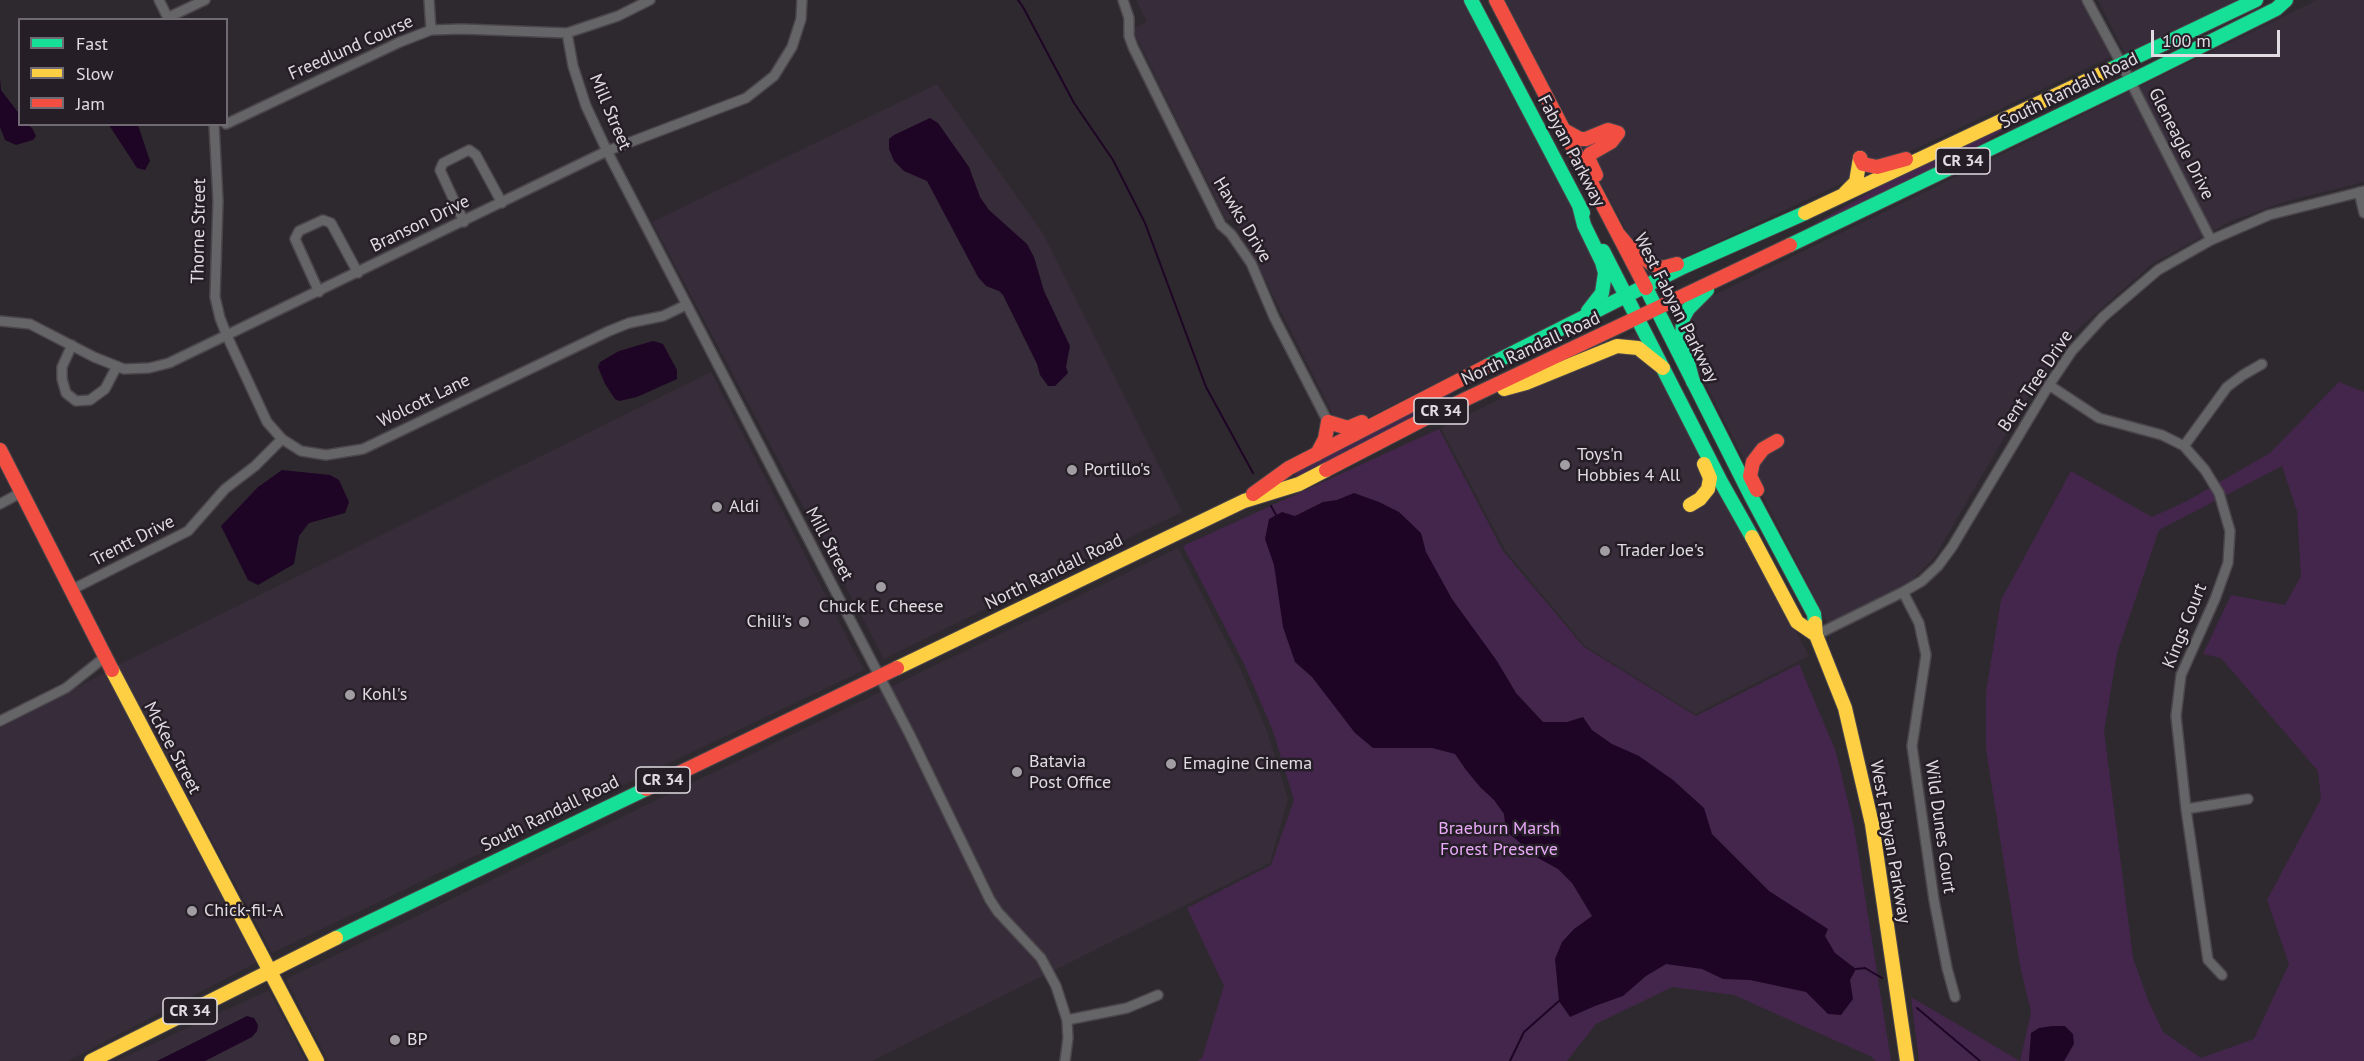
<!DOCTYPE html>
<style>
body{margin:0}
#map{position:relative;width:2364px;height:1061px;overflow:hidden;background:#2e292f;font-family:"PT Sans",sans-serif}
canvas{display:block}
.legend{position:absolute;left:18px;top:18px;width:210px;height:108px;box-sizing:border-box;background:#251e27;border:2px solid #706a72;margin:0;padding:8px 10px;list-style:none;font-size:18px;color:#e1dbe2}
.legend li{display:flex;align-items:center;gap:12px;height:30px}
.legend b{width:30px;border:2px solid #706a72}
.scale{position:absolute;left:2151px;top:30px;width:129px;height:27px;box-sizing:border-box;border:3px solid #e1dbe2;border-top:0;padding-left:8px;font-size:18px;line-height:21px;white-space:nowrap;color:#e1dbe2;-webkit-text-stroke:4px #251e27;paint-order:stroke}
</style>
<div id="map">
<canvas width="2364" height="1061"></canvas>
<ul class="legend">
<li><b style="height:8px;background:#16e098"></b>Fast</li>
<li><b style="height:8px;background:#ffcf43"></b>Slow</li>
<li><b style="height:8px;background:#f24e42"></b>Jam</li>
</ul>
<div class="scale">100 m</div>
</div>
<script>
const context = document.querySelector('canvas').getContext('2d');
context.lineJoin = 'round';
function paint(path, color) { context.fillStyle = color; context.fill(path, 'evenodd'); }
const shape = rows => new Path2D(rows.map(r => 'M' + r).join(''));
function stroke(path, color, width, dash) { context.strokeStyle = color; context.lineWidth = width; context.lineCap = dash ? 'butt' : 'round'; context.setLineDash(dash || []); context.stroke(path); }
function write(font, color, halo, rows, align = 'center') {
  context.font = font + ' "PT Sans",sans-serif'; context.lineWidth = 5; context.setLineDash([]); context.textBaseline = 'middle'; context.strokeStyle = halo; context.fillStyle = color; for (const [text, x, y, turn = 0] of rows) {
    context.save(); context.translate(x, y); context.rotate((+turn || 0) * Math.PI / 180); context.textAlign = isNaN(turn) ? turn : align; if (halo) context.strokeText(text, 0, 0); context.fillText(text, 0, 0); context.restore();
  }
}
const built = shape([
 [1136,0,1464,0,1616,293,1341,431,1234,218,1227,221,1132,29,1147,22],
 [1505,0,2090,0,2117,54,1649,274],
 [2098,0,2239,0,2125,54],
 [2317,0,2364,0,2364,182,2288,201,2231,221,2152,264,2069,337,2038,380,1934,558,1911,581,1828,624,1671,316],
 [937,84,1044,235,1182,512,884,659,652,222],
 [1638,331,1809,656,1695,714,1585,646,1505,550,1441,428],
 [711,372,864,670,272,953,118,665],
 [1178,548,1240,668,1267,731,1288,799,1270,863,872,1061,328,1061,286,979],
 [106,672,256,963,68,1061,0,1061,0,728],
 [269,990,306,1061,116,1061]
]);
const green = shape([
 [2007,125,2008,127,1963,155,1812,228,1811,226,1886,183],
 [2339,382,2364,392,2364,1061,1919,1061,1911,997,2020,1061,2031,1012,2020,966,1986,749,1986,692,2001,600,2071,471,2152,517,2187,501,2270,453],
 [2282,466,2297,511,2301,576,2285,605,2231,595,2203,654,2221,658,2318,771,2321,799,2267,900,2289,964,2254,1039,2201,1058,2163,1032,2148,1000,2133,958,2104,731,2117,653,2159,530],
 [1452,391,1453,393,1386,431,1297,479,1294,473],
 [1439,429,1503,551,1584,647,1696,716,1799,664,1836,752,1854,827,1891,1061,1875,1061,1872,1057,1734,995,1672,987,1596,1024,1567,1061,1197,1061,1202,1058,1224,986,1187,908,1271,865,1294,800,1273,731,1245,666,1183,546]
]);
const water = shape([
 [0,78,1,90,17,111,19,112,20,124,28,125,32,128,36,136,33,140,16,145,5,140,0,127],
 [930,118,938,123,969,167,980,197,989,210,1027,244,1034,257,1044,291,1070,346,1066,367,1068,373,1055,386,1048,386,1040,375,1037,364,1003,295,999,291,986,286,978,277,927,181,904,171,894,161,889,149,889,139,894,135],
 [109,125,138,125,150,161,145,170,137,168],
 [653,341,663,344,677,370,677,379,637,397,619,401,615,399,605,384,598,367,600,362,619,351],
 [282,470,330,475,339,480,349,502,345,513,309,523,299,536,294,564,258,585,248,580,221,526,258,487],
 [1354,493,1379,502,1399,512,1421,533,1426,552,1452,599,1497,661,1516,693,1543,722,1567,722,1583,717,1592,730,1612,744,1639,756,1673,780,1704,808,1712,834,1769,891,1828,929,1825,936,1835,953,1856,969,1850,980,1853,999,1841,1015,1828,1014,1806,992,1750,980,1723,979,1702,969,1666,964,1646,976,1623,996,1595,1006,1570,1017,1559,1001,1555,959,1562,942,1574,929,1592,916,1572,883,1558,869,1538,858,1506,831,1504,814,1494,800,1480,787,1466,770,1455,754,1432,748,1373,748,1355,733,1312,677,1295,662,1283,627,1274,565,1265,539,1269,519,1282,512,1295,516,1323,502,1337,500],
 [247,1016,254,1018,258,1025,257,1031,252,1037,205,1061,157,1061],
 [2052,1026,2065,1026,2073,1034,2074,1044,2064,1061,2029,1061,2031,1033,2039,1028]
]);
const stream = shape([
 [1018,0,1023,7,1074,103,1113,160,1145,223,1206,387,1253,473],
 [1271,506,1276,515],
 [1856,969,1865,968,1882,978],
 [1917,1008,1980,1061],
 [1510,1061,1524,1032,1559,1001]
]);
const street = shape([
 [159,0,169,20],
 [429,0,431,30],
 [1123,0,1129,18,1129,36,1133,47,1221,225,1231,234,1251,263,1274,317,1328,422],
 [2087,0,2121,63,2211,240],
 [169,17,205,0],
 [567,33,573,66,586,106,607,151,910,735,990,900,998,912,1041,958,1056,986,1067,1020,1068,1038,1065,1061],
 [214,124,218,201,215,297,220,318,227,336,267,422,282,439,301,451,326,455,363,449,609,331,629,323,663,316,686,305],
 [226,124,400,42,431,30,462,29,567,33,618,16,650,0],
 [2359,192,2364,213],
 [464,222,440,170,443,163,469,150,476,155,502,203],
 [319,292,295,239,299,231,323,220,331,223,358,273],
 [0,321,30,324,94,357,124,369,149,368,169,363,607,151,746,98,774,76,792,47,801,19,802,0],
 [72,345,62,367,62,379,66,393,76,401,90,400,105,389,117,366],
 [2049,385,2099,418,2162,435,2184,446,2205,470,2219,493,2230,531,2228,563,2215,599,2181,675,2176,716,2186,809,2208,960,2222,975],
 [2184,446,2227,387,2243,375,2262,364],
 [0,504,22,492],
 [71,590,188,531,225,489,255,466,282,439],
 [1903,592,1919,623,1926,655,1912,746,1934,900,1947,968,1955,997],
 [1816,635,1903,592,1922,581,1938,566,1952,547,2049,385,2072,351,2103,317,2158,270,2211,240,2269,215,2364,191],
 [0,721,66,688,105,657],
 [2186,809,2248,799],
 [1067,1020,1127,1008,1158,995]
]);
const fast = shape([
 [1471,0,1583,213],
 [2109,70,2256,0],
 [1579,205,1584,225,1602,262,1605,273,1602,293,1588,311],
 [1790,245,2131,81,2276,9,2286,0],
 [1603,251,1721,482,1752,537],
 [1646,288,1752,498,1814,614,1815,623],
 [1487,366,1683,267,1805,213],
 [1693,382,1682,340,1683,318,1688,309,1707,290],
 [336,938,646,789]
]);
const slow = shape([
 [1845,193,1856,182,1860,158],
 [1805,213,2109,70],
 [1504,389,1526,383,1617,346,1638,348,1663,368],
 [1690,505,1700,499,1708,489,1710,478,1704,464],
 [1752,537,1797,622,1816,635],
 [1815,623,1816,635,1845,708,1872,824,1907,1061],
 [897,668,1244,501,1299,484,1326,470],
 [112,670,317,1061],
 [91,1061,336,938]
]);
const jam = shape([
 [1496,0,1646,288],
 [1564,130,1580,139,1586,139,1608,130,1618,133,1611,142,1590,154,1589,160,1596,175],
 [1860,158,1863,164,1877,167,1906,159],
 [1619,235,1629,247,1652,264,1662,268,1677,264],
 [0,450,112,670],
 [1317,454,1325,439,1328,422,1348,428,1362,422],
 [1326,470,1428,417,1790,245],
 [1757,490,1750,476,1753,462,1763,449,1777,441],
 [1253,494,1289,468,1487,366],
 [646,789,897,668]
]);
const markers = [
 [1565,465,6,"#a29da3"],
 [1072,470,6,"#a29da3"],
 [717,507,6,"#a29da3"],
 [1605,551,6,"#a29da3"],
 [881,587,6,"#a29da3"],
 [804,622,6,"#a29da3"],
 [350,695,6,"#a29da3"],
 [1171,764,6,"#a29da3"],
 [1017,772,6,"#a29da3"],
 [192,911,6,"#a29da3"],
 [395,1040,6,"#a29da3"]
];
const shields = [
 [1963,161,54],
 [1441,411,54],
 [663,780,54],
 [190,1011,54]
];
const shieldNames = [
 ["CR 34",1963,161],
 ["CR 34",1441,411],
 ["CR 34",663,780],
 ["CR 34",190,1011]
];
const streetNames = [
 ["Freedlund Course",351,48,-24],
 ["South Randall Road",2069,91,-26],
 ["Mill Street",610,112,67],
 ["Gleneagle Drive",2181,144,63],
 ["Fabyan Parkway",1571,151,62],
 ["Hawks Drive",1242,220,59],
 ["Branson Drive",420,224,-26],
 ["Thorne Street",199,231,-89],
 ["West Fabyan Parkway",1676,308,63],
 ["North Randall Road",1531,349,-25],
 ["Bent Tree Drive",2036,381,-56],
 ["Wolcott Lane",424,401,-26],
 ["Trentt Drive",133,541,-27],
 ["Mill Street",829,544,62],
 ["North Randall Road",1054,572,-26],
 ["Kings Court",2185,626,-68],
 ["McKee Street",172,748,62],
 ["South Randall Road",550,814,-26],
 ["Wild Dunes Court",1940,827,82],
 ["West Fabyan Parkway",1890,842,80]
];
const poiNames = [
 ["Toys'n",1577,455],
 ["Hobbies 4 All",1577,476],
 ["Portillo's",1084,470],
 ["Aldi",729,507],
 ["Trader Joe's",1617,551],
 ["Chuck E. Cheese",881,607,"center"],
 ["Chili's",792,622,"right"],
 ["Kohl's",362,695],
 ["Batavia",1029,762],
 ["Post Office",1029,783],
 ["Emagine Cinema",1183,764],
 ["Chick-fil-A",204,911],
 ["BP",407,1040]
];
const parkNames = [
 ["Braeburn Marsh",1499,829],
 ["Forest Preserve",1499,850]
];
paint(built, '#372c39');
paint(green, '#44264c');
paint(water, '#1f0525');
stroke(stream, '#1f0525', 2);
stroke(street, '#4a464b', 12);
stroke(fast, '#4a464b', 16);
stroke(slow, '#4a464b', 16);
stroke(jam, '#4a464b', 16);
stroke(street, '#656466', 9);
stroke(fast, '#16e098', 14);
stroke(slow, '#ffcf43', 14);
stroke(jam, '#f24e42', 14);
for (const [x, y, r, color] of markers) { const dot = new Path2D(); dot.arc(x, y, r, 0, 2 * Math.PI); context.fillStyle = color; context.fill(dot); stroke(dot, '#251e27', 2); }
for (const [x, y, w] of shields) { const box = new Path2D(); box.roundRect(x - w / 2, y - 13, w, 26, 4.5); context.fillStyle = '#251e27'; context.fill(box); stroke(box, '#e1dbe2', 1.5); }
write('bold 16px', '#e1dbe2', null, shieldNames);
write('18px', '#e1dbe2', '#251e27', streetNames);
write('18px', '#e1dbe2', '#251e27', poiNames, 'left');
write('18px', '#eaaafa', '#251e27', parkNames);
</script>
